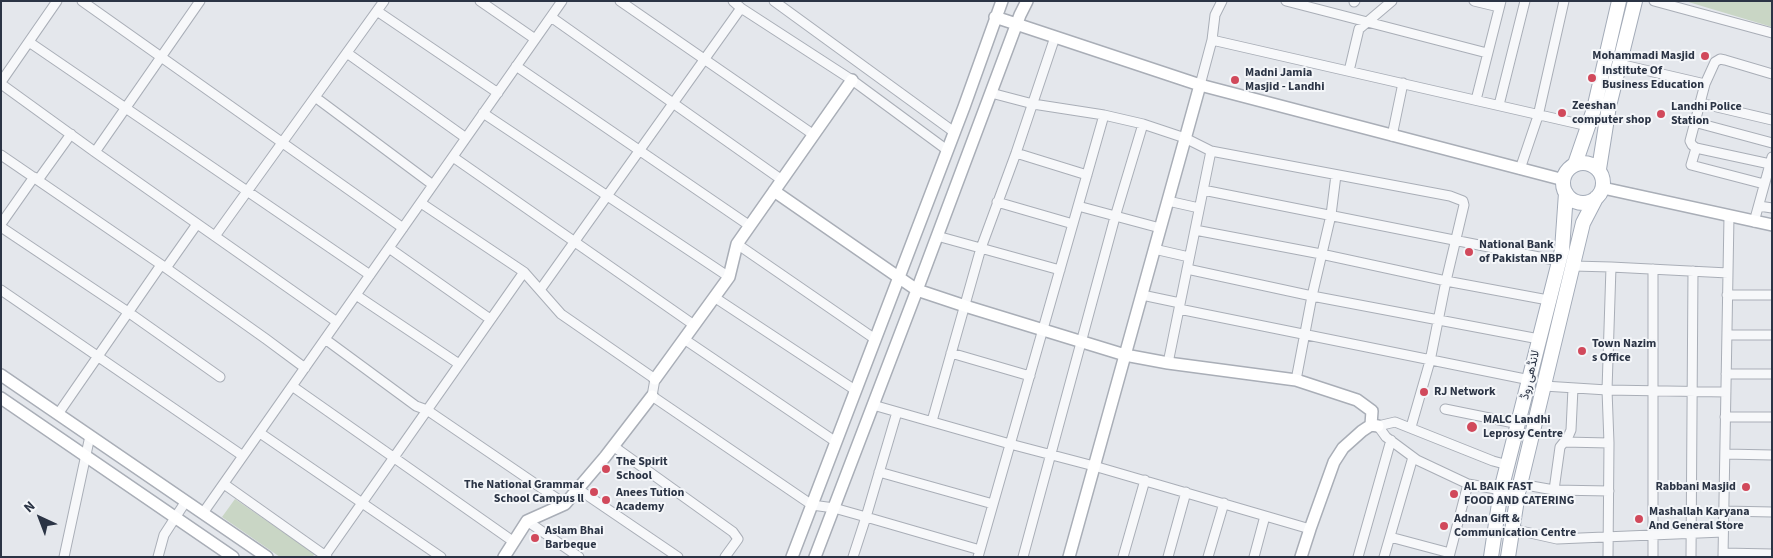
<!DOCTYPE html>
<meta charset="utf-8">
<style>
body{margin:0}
#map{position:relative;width:1773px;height:558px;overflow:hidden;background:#e4e7ec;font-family:"Source Sans 3",sans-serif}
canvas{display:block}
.frame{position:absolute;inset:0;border:2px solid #2b3445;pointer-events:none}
.north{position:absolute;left:15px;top:493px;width:50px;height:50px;-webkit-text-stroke:4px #f4f6f9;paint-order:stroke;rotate:317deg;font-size:14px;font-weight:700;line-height:20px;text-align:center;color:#2b3445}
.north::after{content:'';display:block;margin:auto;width:18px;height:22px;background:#2b3445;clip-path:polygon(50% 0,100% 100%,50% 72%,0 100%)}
</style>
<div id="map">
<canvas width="1773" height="558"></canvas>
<div class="frame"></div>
<div class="north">N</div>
</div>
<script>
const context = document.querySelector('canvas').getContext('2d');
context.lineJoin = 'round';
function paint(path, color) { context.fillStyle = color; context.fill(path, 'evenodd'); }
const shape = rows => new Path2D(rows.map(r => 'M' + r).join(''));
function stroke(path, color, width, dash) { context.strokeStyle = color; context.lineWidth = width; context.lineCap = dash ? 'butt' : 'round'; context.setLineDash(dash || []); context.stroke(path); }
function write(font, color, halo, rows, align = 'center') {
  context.font = font + ' "Source Sans 3",Vazirmatn,sans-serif'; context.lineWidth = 4; context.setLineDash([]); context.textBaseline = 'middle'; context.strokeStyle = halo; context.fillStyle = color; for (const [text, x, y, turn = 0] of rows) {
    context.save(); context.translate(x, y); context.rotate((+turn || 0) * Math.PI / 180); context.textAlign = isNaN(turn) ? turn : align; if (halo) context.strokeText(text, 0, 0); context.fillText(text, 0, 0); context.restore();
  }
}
const green = shape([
 [1685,1,1772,1,1772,27],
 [235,499,315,554,312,557,280,557,222,517]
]);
const street = shape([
 [82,1,403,228],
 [480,1,535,39],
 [620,1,814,135],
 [733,1,741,8,852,80,947,150],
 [774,1,954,132],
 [1286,1,1487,53],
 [1474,1,1499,7],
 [1654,1,1772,33],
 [1354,2,1355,1],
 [377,11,498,93],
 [551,17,782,180],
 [1212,40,1588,126],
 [29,42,370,275],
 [347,53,466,138],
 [1619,64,1705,84],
 [516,66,750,226],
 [1349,71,1359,29,1392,1],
 [1,82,57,1],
 [1,84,95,152,337,322],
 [1200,85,1212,40,1215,15,1222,1],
 [991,93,1033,104,1104,115,1143,124,1185,138,1211,151,1450,196,1463,201,1464,205,1446,281,1430,361,1411,427],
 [315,97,433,185],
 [1476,100,1501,1],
 [1700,103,1772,120],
 [1499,105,1525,1],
 [483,113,729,277],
 [1694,122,1772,143],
 [1392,136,1403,83],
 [1696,148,1691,165,1764,184],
 [95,152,200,1],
 [1016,153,1087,175],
 [1,155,166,268,266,339,305,368],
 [453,157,694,325],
 [1770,164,1696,148,1692,145,1690,141,1705,84,1715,62,1720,59,1725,60,1772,74],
 [1520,169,1538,116,1564,1],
 [38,180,71,134],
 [1203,190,1559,261],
 [1168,201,1199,208],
 [997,202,1073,224],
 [421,203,524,272,561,314,655,379,652,396,812,505,834,508,866,517,853,557],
 [1078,206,1160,228],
 [1759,206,1772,208],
 [1754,222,1772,157],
 [1,224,34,177],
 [1,227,128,312,220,377],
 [1195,230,1321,254,1446,281,1548,300],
 [215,236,384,1],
 [937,236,1060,270],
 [737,244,875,339],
 [389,248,490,319],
 [1154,249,1189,257],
 [1573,266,1611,267],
 [166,268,197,224],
 [1187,269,1312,296,1539,339],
 [1,290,243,456],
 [540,290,741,8],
 [356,295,459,364],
 [1142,295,1180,303],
 [1727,295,1772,295],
 [714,297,855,390],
 [1179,309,1530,380],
 [1727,335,1772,335],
 [325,339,416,406,427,410,565,504],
 [684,339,836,442],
 [951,353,1030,376],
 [1168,363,1211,151],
 [1726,374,1772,374],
 [1296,380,1312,296,1331,215,1336,175],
 [292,386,514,542],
 [1544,386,1607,390,1726,392],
 [873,405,1010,444,1094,466,1310,529],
 [1445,409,1519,424],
 [897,412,866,517,980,550],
 [58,414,161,265],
 [1725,417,1772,417],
 [932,421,981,248,1016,153,1055,37],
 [260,433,441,557],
 [1564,442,1609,443],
 [613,446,733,532,738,539,725,557],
 [1725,454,1772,455],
 [1508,465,1493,461,1395,422,1378,426,1386,437,1417,460,1468,484,1518,493],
 [879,472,993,504],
 [224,484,327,557],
 [1520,484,1554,490,1609,491],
 [578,489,678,557],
 [1554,490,1560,447,1568,437,1571,430,1573,388],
 [1724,511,1772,512],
 [203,513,562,1],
 [527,521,579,557],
 [1512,529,1557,539,1723,532],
 [1390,537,1450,553],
 [1723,553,1772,554],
 [64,557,90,436],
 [158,557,164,535,186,501],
 [324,557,524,272],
 [978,557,1104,115],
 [1023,557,1115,217,1143,124],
 [1123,557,1145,480],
 [1168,557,1186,492],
 [1208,557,1224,503],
 [1254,557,1265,516],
 [1358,557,1391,440],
 [1384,557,1413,457],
 [1449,557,1468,484],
 [1608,557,1609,443,1607,390,1611,267,1728,273],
 [1653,557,1653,269],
 [1691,557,1693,271],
 [1723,557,1729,216]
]);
const secondary = shape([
 [995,17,1200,85,1564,180],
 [1603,188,1772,225],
 [774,191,917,290,965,306,1125,355,1168,363,1296,380,1357,400,1372,411,1371,425],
 [1,375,267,557],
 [655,379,729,277,737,244,852,80],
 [1,398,233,557],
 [504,557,527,521,565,504,605,457,652,396],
 [792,557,964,107,1002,1],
 [815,557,917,290,1020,15,1027,1],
 [1069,557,1200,85],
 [1301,557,1310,529,1334,462,1343,448,1362,431,1371,425,1378,426]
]);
const primary = shape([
 '1563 183a20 20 0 1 1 40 0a20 20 0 1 1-40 0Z',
 [1575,164,1594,109,1619,1],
 [1599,169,1609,106,1635,1],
 [1491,557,1501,490,1562,250,1566,193],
 [1508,557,1518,493,1583,223,1596,198]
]);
const markers = [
 [1705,56,5,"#d1495b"],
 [1592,78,5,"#d1495b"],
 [1235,80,5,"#d1495b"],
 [1562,113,5,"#d1495b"],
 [1661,114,5,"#d1495b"],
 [1469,252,5,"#d1495b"],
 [1582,351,5,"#d1495b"],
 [1424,392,5,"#d1495b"],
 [1472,427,6,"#d1495b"],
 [606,469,5,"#d1495b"],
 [1746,487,5,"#d1495b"],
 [594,492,5,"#d1495b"],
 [1454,494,5,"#d1495b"],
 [606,500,5,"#d1495b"],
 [1639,519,5,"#d1495b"],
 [1444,526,5,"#d1495b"],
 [535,538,5,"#d1495b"]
];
const poiNames = [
 ["Mohammadi Masjid",1695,56,"right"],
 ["Institute Of",1602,71],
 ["Business Education",1602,85],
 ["Madni Jamia",1245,73],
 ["Masjid - Landhi",1245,87],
 ["Zeeshan",1572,106],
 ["computer shop",1572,120],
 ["Landhi Police",1671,107],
 ["Station",1671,121],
 ["National Bank",1479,245],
 ["of Pakistan NBP",1479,259],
 ["Town Nazim",1592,344],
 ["s Office",1592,358],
 ["RJ Network",1434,392],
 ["MALC Landhi",1483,420],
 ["Leprosy Centre",1483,434],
 ["The Spirit",616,462],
 ["School",616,476],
 ["The National Grammar",584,485,"right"],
 ["School Campus ll",584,499,"right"],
 ["AL BAIK FAST",1464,487],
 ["FOOD AND CATERING",1464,501],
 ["Rabbani Masjid",1736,487,"right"],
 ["Anees Tution",616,493],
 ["Academy",616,507],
 ["Mashallah Karyana",1649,512],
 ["And General Store",1649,526],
 ["Adnan Gift &",1454,519],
 ["Communication Centre",1454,533],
 ["Aslam Bhai",545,531],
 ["Barbeque",545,545]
];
const streetNames = [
 ["لانڈھی روڈ",1531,375,-77]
];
paint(green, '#c9d6c5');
stroke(street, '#a9aeb7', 11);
stroke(secondary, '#a9aeb7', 14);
stroke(primary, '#a3abb8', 16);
stroke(street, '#f7f8fa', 9);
stroke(secondary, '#fff', 11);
stroke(primary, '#fff', 14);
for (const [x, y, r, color] of markers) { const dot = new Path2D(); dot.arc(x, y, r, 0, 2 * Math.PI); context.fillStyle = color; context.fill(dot); stroke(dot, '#f4f6f9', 2); }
write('bold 12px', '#2b3445', '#f4f6f9', poiNames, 'left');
write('12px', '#2b3445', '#f4f6f9', streetNames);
</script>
